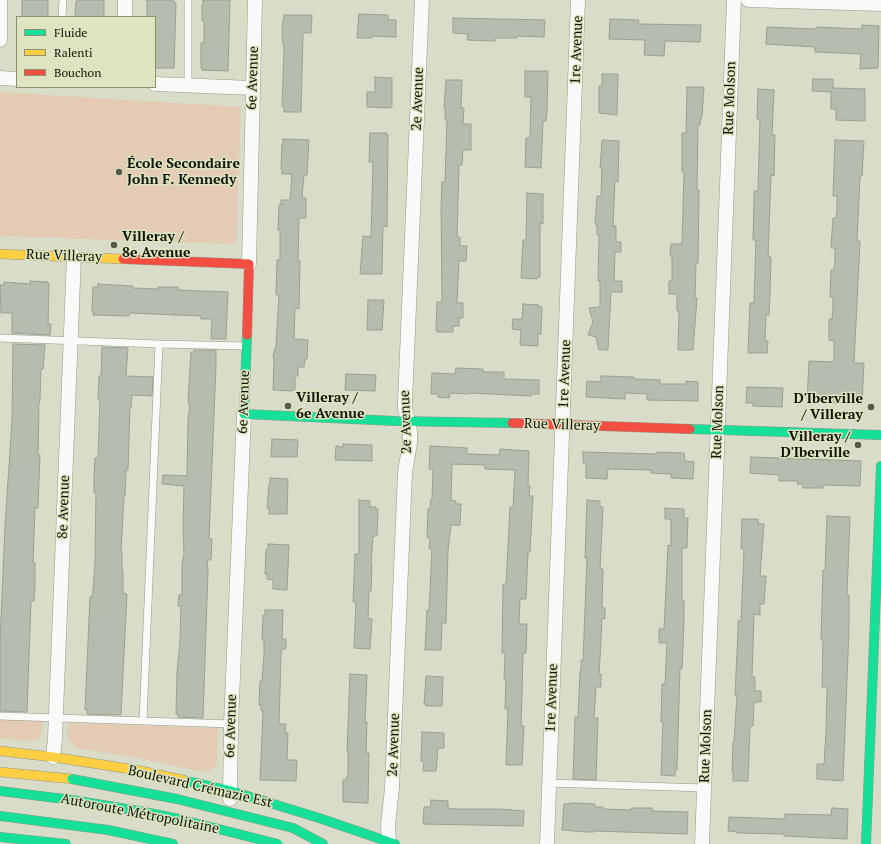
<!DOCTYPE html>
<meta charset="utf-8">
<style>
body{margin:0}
#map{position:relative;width:881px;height:844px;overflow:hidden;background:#d8dcc8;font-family:"PT Serif",serif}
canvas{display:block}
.legend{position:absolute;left:16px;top:16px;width:140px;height:72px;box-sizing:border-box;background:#dde4c0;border:1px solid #8c9176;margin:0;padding:5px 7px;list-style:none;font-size:12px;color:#121407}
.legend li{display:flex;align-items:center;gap:8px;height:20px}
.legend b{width:20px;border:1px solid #8c9176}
</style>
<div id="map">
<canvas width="881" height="844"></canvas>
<ul class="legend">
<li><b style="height:5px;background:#16e098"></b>Fluide</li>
<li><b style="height:5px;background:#ffcf43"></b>Ralenti</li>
<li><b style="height:5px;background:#f24e42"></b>Bouchon</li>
</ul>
</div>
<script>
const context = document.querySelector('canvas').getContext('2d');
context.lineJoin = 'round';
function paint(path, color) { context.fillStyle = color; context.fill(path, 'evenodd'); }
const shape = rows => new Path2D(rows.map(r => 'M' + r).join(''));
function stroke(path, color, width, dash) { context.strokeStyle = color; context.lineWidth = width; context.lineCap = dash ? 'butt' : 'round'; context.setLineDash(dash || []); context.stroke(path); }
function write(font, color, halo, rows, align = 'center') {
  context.font = font + ' "PT Serif",serif'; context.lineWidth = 3; context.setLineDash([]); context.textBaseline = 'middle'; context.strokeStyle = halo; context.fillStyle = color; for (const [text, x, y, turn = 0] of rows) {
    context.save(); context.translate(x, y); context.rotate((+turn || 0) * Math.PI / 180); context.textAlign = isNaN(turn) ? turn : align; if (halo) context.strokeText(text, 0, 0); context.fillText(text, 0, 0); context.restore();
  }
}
const green = shape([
 [0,92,241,107,236,244,0,236],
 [0,719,43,721,42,733,38,739,30,741,0,738],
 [68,723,218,728,217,763,212,770,204,772,133,757,82,749,76,747,69,740,67,734]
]);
const building = shape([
 [22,0,48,0,48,17,22,17,22,0],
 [78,0,104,0,104,17,75,17,76,1,78,1,78,0],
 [147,0,174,0,174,3,176,3,174,68,155,68,155,17,147,17,147,0],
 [203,0,230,0,228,71,202,70,202,68,201,68,201,43,204,43,204,21,202,21,202,5,203,5,203,0],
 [359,14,388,15,388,20,396,20,396,37,372,36,372,38,357,38,359,14],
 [284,15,312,15,311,33,303,33,301,112,284,112,284,107,282,106,284,50,284,45,283,45,282,32,283,20,284,20,284,15],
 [453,18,545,20,544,37,517,36,517,38,495,38,495,41,467,40,468,34,453,33,453,18],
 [610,19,639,20,638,24,701,25,700,42,665,41,664,56,644,55,645,40,609,39,610,19],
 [862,25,879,26,878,68,860,69,861,54,815,52,815,47,766,44,767,27,816,29,816,27,862,29,862,25],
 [525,71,548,71,547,112,546,121,543,121,541,168,525,167,526,138,530,138,531,97,525,97,525,71],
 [602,74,618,74,617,115,599,113,599,86,602,86,602,74],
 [375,77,392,78,392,106,391,108,367,107,367,92,375,92,375,77],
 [813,79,833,79,833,88,865,89,865,121,836,120,836,109,831,109,831,92,812,91,813,79],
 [446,80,462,80,461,108,464,108,463,124,471,124,471,150,463,150,462,165,459,165,457,237,460,237,460,246,467,246,466,261,459,261,457,303,463,303,463,318,459,318,459,326,453,326,453,332,437,332,437,330,436,330,437,302,442,302,441,206,442,182,445,182,447,120,445,120,445,108,444,108,446,80],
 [687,87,704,87,702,117,701,117,700,125,698,125,697,190,699,190,698,263,696,263,695,298,697,298,693,350,678,350,679,311,677,311,677,294,669,294,669,281,672,281,672,256,670,256,671,244,682,244,684,172,682,172,682,133,686,133,687,87],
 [758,89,774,90,772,135,775,135,774,176,771,175,768,257,771,257,770,295,769,315,766,315,765,341,768,341,767,353,748,353,750,303,754,303,756,240,753,240,754,202,754,191,758,191,760,119,757,119,758,89],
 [370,133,387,133,386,135,388,135,387,227,383,226,382,274,360,274,363,236,371,237,373,162,369,162,370,133],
 [283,139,309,140,307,175,304,175,302,198,306,198,306,218,299,218,298,261,300,261,299,309,295,308,294,339,308,340,307,359,305,359,304,367,298,367,298,376,295,376,295,390,292,390,292,391,273,390,274,360,273,355,276,346,279,295,276,295,277,260,280,260,280,230,278,230,279,205,281,205,281,200,290,200,292,174,282,174,282,169,281,169,282,144,283,144,283,139],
 [603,140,619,141,618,182,615,181,613,226,616,226,616,242,621,242,621,252,615,252,614,281,622,281,622,292,611,292,608,350,599,350,596,337,588,335,593,322,589,308,600,307,600,281,598,281,599,235,597,235,597,225,595,224,597,196,601,196,602,168,600,168,602,141,603,140],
 [835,140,864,141,862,176,860,176,857,241,860,241,854,363,864,363,862,404,807,402,809,361,834,362,834,341,829,340,829,319,832,319,833,308,833,297,830,297,831,270,834,270,835,259,835,248,831,248,833,218,836,218,837,208,837,196,833,196,835,140],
 [527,193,543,194,543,224,540,223,540,277,537,277,537,279,521,278,523,240,526,240,527,193],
 [30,281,48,282,48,284,49,284,48,324,51,324,50,335,12,333,12,313,1,313,0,285,4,285,4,282,30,284,30,281],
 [98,284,133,286,133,288,158,289,158,287,178,287,178,290,228,292,226,339,211,339,212,319,201,319,201,316,130,313,129,316,93,315,94,312,92,312,93,287,98,287,98,284],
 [368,300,384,300,382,330,367,330,368,300],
 [523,304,539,305,539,307,542,307,541,334,538,334,538,346,520,345,521,330,512,329,513,319,522,319,523,304],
 [13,344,45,345,43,369,41,369,40,399,38,409,39,409,38,455,40,455,38,508,35,508,33,563,35,563,35,586,34,601,31,601,27,712,0,711,0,642,5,527,12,420,13,344],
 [102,347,128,348,126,376,153,377,152,396,132,395,131,408,130,408,128,470,126,470,125,496,124,496,121,551,122,551,122,571,123,571,123,593,127,594,121,715,87,714,88,710,85,710,90,597,92,597,93,591,95,561,96,493,94,493,94,475,95,458,98,458,100,400,98,400,99,376,101,376,102,347],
 [194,350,216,350,216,365,209,539,212,539,211,560,207,560,208,571,203,718,178,717,178,714,176,714,177,672,180,641,181,606,178,606,179,595,182,595,182,564,184,553,183,529,184,486,162,484,163,475,187,476,188,419,190,405,189,405,188,401,191,352,194,352,194,350],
 [456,368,483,369,483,372,504,372,504,379,539,380,539,394,531,394,531,396,470,393,469,394,450,393,449,398,438,397,438,394,431,394,432,373,455,374,456,368],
 [346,374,376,375,375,391,345,390,346,374],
 [601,376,634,377,634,379,660,380,660,384,686,384,686,381,698,382,698,401,647,400,647,394,625,393,625,399,586,397,587,381,601,382,601,376],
 [747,387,783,388,782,407,753,406,753,403,746,403,747,387],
 [272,439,298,440,297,457,271,457,272,439],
 [343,444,372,445,372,461,335,460,336,446,343,447,343,444],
 [430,446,467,448,467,454,499,455,500,449,529,451,528,486,530,486,529,496,533,496,530,552,528,552,526,599,520,599,519,624,527,624,526,653,523,653,522,695,521,726,524,726,522,765,506,765,508,709,505,709,506,679,504,679,505,653,502,653,503,584,506,584,510,507,513,507,515,470,485,469,485,465,452,464,451,500,456,501,456,504,461,504,460,525,451,525,448,550,446,623,442,623,441,650,425,650,427,610,429,610,432,549,429,549,430,539,427,537,428,509,430,509,431,499,432,499,433,469,429,469,430,446],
 [583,452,657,454,657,452,684,453,685,461,694,462,693,479,671,478,671,474,651,473,651,470,608,469,607,479,586,478,586,463,583,463,583,452],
 [751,457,861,461,860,486,823,485,823,488,803,488,803,484,797,484,798,481,779,481,779,475,750,473,751,457],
 [270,478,288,479,287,514,269,514,269,508,267,508,269,484,270,484,270,478],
 [359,500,370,501,370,507,376,507,376,509,378,509,377,535,373,537,371,564,372,564,371,591,369,593,368,619,372,619,370,649,354,648,356,602,353,602,355,554,359,554,359,500],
 [587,500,600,501,600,507,603,507,600,569,603,569,602,608,605,608,605,619,602,618,600,658,599,674,601,674,601,687,596,687,594,718,598,718,596,780,573,779,575,717,578,717,580,671,581,671,581,660,583,661,587,558,585,558,587,500],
 [665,508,684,509,684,518,688,518,687,548,682,548,682,601,684,601,684,620,682,669,680,668,677,770,675,770,675,776,661,775,663,722,661,722,662,684,665,684,667,643,659,643,659,629,664,629,668,545,671,546,671,519,665,519,665,508],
 [827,516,850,517,847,595,849,595,849,629,843,781,817,779,817,764,824,764,826,733,827,687,822,687,823,640,821,640,823,570,825,570,827,516],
 [742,519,758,519,758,524,764,524,760,576,766,576,764,604,760,604,760,615,754,614,752,677,755,677,755,691,761,691,761,702,754,702,753,726,750,726,748,781,733,781,733,771,732,772,733,742,734,742,737,695,735,695,738,632,738,621,741,621,744,549,741,549,742,519],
 [268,544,289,545,287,590,273,589,273,580,267,579,267,574,265,574,266,550,268,549,268,544],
 [265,610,283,610,282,639,286,639,286,649,282,649,281,655,279,724,286,724,285,733,288,733,287,760,297,760,296,781,260,780,263,711,261,711,261,705,259,705,260,681,262,681,264,655,264,640,262,640,263,615,265,615,265,610],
 [350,674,367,675,365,722,367,722,366,753,369,753,368,803,343,802,343,780,346,780,348,773,348,751,347,751,350,674],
 [427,676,443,677,442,706,426,706,426,704,424,704,426,677,427,676],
 [422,732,444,733,444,748,438,748,436,771,423,771,424,762,421,761,422,732],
 [431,800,448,801,448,808,454,809,499,809,524,811,523,826,423,824,424,807,430,807,431,800],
 [574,803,595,804,595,807,603,807,603,809,631,810,631,808,652,808,652,811,688,812,687,834,594,831,594,832,586,832,562,830,564,804,574,803],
 [832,808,848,809,847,839,784,836,784,834,737,833,737,832,728,831,729,817,785,819,785,814,831,815,832,808]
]);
const lane = shape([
 [62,17,63,0],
 [188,85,188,0],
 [0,338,159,344,246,346],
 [0,716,231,724],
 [143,721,159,344],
 [549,783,704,788]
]);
const street = shape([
 [748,0,881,4],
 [125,17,125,0],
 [0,40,0,0],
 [0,78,17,79],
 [155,84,252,88],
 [249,264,255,0],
 [53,757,55,738,74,256],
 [230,799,231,724,244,414],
 [389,844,388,825,392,788,405,472,410,443,410,431,405,408,405,401,422,0],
 [547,844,578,0],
 [702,844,734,0]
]);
const fast = shape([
 [247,335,244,414,395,421,512,423],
 [690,429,881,435],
 [183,780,231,791,319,818,395,844],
 [0,816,108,830,173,844],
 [293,828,323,844],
 [0,837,66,844],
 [866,844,881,466]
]);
const slow = shape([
 [0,254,123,259],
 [0,751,53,757,136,770,183,780],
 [0,772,72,779]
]);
const jam = shape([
 [123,259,249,264,247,335],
 [512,423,690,429]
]);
const fastBridge = shape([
 [72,779,177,799,293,828],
 [0,791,72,800,139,811,179,819,278,844]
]);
const markers = [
 [119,172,4,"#575a4b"],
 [114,245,4,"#575a4b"],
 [288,406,4,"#575a4b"],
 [871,407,4,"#575a4b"],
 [858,445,4,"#575a4b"]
];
const streetNames = [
 ["1re Avenue",577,50,-88],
 ["6e Avenue",253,78,-88],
 ["Rue Molson",730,98,-88],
 ["2e Avenue",418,99,-88],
 ["Rue Villeray",64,256,2],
 ["1re Avenue",565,374,-88],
 ["6e Avenue",244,402,-88],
 ["2e Avenue",406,422,-92],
 ["Rue Molson",718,422,-88],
 ["Rue Villeray",562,425,2],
 ["8e Avenue",64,507,-88],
 ["1re Avenue",552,698,-88],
 ["6e Avenue",231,726,-88],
 ["2e Avenue",394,745,-88],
 ["Rue Molson",706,746,-88],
 ["Boulevard Crémazie Est",200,787,13],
 ["Autoroute Métropolitaine",140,814,11]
];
const poiNames = [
 ["École Secondaire",127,164],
 ["John F. Kennedy",127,180],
 ["Villeray /",122,237],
 ["8e Avenue",122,253],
 ["Villeray /",296,398],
 ["6e Avenue",296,414],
 ["D'Iberville",863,399,"right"],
 ["/ Villeray",863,415,"right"],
 ["Villeray /",850,437,"right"],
 ["D'Iberville",850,453,"right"]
];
paint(green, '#e3cbb4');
paint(building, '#b5bdaf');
stroke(building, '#99a093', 1);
stroke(lane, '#949787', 8);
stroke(street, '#949787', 15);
stroke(fast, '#949787', 10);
stroke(slow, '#949787', 10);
stroke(jam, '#949787', 10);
stroke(lane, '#f9faf7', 7);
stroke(street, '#f9faf7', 14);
stroke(fast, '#16e098', 9);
stroke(slow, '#ffcf43', 9);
stroke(jam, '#f24e42', 9);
stroke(fastBridge, '#949787', 10, []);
stroke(fastBridge, '#16e098', 9);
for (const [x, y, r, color] of markers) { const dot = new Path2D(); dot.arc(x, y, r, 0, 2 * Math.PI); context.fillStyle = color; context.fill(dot); stroke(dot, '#dde4c0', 1.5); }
write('14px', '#121407', '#dde4c0', streetNames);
write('bold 14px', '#121407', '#dde4c0', poiNames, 'left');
</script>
